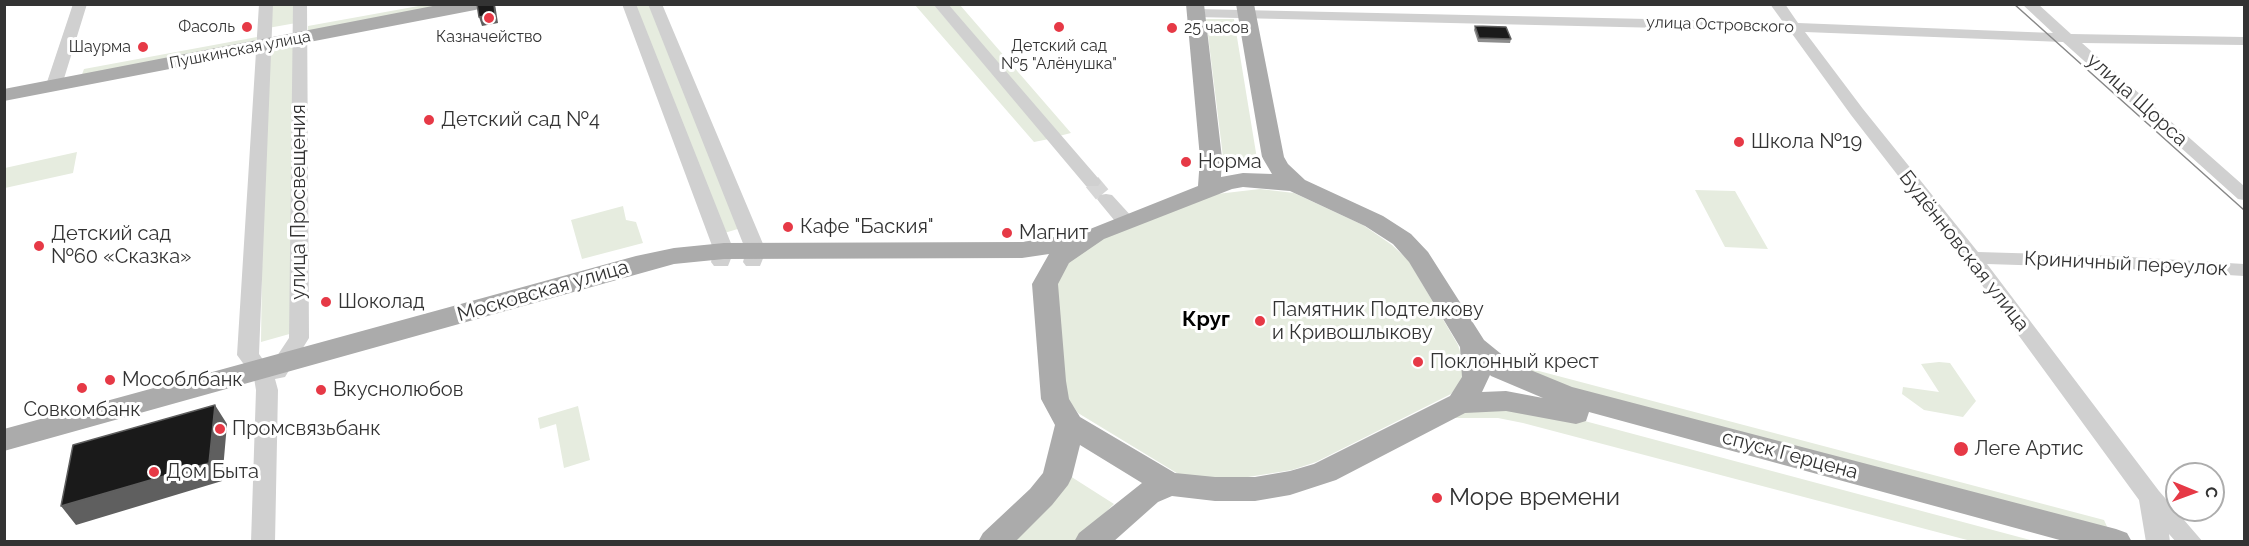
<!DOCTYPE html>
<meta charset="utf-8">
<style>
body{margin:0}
#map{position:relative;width:2249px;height:546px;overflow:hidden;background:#fff;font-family:Raleway,sans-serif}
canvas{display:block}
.frame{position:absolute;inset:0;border:6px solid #333;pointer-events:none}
.north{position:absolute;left:2165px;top:462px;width:60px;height:60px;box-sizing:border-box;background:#fff;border:2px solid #adadad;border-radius:50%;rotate:91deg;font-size:16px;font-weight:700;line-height:24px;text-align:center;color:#333}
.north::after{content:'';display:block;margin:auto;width:21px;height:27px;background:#e63946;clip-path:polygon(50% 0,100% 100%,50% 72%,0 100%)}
</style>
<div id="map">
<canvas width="2249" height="546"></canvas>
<div class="frame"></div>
<div class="north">С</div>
</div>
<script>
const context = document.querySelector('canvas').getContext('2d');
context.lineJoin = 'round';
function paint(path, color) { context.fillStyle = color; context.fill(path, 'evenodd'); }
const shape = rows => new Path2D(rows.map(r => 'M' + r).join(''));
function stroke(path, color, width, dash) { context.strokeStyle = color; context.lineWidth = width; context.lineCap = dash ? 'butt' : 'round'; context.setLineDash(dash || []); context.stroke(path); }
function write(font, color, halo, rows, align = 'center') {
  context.font = font + ' Raleway,sans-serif'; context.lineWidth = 6; context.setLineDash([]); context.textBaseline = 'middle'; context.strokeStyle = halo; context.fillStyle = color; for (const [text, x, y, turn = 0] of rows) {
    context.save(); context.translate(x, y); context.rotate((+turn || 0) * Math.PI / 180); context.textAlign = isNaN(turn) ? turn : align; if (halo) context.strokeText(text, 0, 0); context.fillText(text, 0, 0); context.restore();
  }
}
const green = shape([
 [270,5,297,5,296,23,268,28],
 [424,5,467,5,308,35,308,26],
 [634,5,649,5,741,228,721,234],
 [915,5,934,5,1049,139,1034,142],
 [944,5,960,5,1071,133,1059,136],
 [1206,19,1234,19,1258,165,1224,165],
 [257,37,256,44,81,77,84,69],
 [297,42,293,333,261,342,265,48],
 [77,152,73,173,5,188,5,168],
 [1260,189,1294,193,1363,225,1392,245,1409,261,1458,345,1465,367,1461,382,1451,394,1316,462,1292,470,1248,477,1198,477,1180,475,1078,413,1067,398,1053,290,1066,262,1108,235,1217,194],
 [1695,190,1735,191,1768,249,1725,247],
 [623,206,626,220,636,222,643,243,582,259,571,220],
 [1939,362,1950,363,1976,401,1963,417,1924,410,1902,394,1903,387,1939,392,1921,364],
 [1520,366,2104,520,2110,533,1565,391],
 [578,406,590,460,564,468,556,424,540,429,538,418],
 [1473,408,1566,416,2034,541,1971,541,1523,423,1498,418,1452,418],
 [1070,476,1114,504,1076,541,1001,542]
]);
const minorTunnel = shape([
 [1092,182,1106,199]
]);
const minor = shape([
 [73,4,87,4,62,85,60,88,48,88,46,85,73,4],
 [259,4,273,4,259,354,269,368,289,338,293,4,307,4,309,338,285,377,275,379,278,390,275,542,251,542,256,390,254,378,237,355,259,4],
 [622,4,636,4,734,251,728,266,714,266,711,262,714,251,622,4],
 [648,4,662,4,766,251,760,266,746,266,743,262,746,251,648,4],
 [933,4,948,4,1098,178,1101,182,1098,186,1086,186,933,4],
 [1770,4,1785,4,1798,23,2053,33,2022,4,2038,4,2071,34,2244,37,2244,45,2082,43,2244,186,2244,200,2238,199,2063,42,1805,32,1863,109,1978,252,2113,256,2244,264,2244,276,2113,268,1987,264,2159,491,2203,542,2176,542,2169,534,2170,542,2146,542,2139,500,1965,262,1851,115,1790,31,1196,17,1189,13,1196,9,1783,22,1770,4],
 [1106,194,1112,195,1133,218,1135,222,1133,226,1119,226,1100,203,1097,199,1100,195,1106,194]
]);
const major = shape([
 [443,4,484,4,482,8,475,10,4,101,4,89,443,4],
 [1186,4,1204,4,1222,158,1221,177,1243,173,1272,174,1262,157,1236,4,1254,4,1284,157,1288,164,1305,180,1383,216,1411,234,1428,252,1484,340,1511,362,1572,387,2116,529,2127,533,2132,542,2067,542,1589,412,1586,421,1576,424,1506,411,1465,413,1336,480,1290,495,1255,501,1215,501,1172,496,1158,502,1113,542,1074,542,1079,533,1142,483,1080,445,1072,477,1068,485,1052,505,1015,542,978,542,983,533,1030,489,1043,473,1055,425,1041,399,1032,284,1049,254,1022,258,724,259,674,264,4,451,4,429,636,256,674,248,724,243,1022,242,1080,233,1198,186,1200,158,1186,4],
 [1243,187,1290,191,1365,226,1393,244,1409,262,1460,347,1462,377,1450,396,1314,464,1290,471,1255,477,1215,477,1175,473,1080,417,1069,399,1066,381,1058,284,1069,263,1104,239,1232,189,1243,187],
 [1490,375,1491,376,1543,398,1506,391,1482,392,1490,375]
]);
const tram = shape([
 [2014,4,2244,210]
]);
const wall = shape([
 [1475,26,1511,39,1510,43,1478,42,1474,30]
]);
const shadedWall = shape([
 [494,4,495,4,498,23,482,26,479,17],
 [215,405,227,424,222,481,76,525,61,506]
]);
const building = shape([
 [477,4,494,4,495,14,479,17,477,4],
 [1475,26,1506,27,1511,39,1479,38,1475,26],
 [215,405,209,463,61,506,73,445,215,405]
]);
const markers = [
 [489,18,6,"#e63946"],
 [247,27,6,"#e63946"],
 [1059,27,6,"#e63946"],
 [1172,28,6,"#e63946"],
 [143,47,6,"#e63946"],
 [429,120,6,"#e63946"],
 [1739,142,6,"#e63946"],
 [1186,162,6,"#e63946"],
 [788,227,6,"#e63946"],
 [1007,233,6,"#e63946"],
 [39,246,6,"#e63946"],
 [326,302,6,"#e63946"],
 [1260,321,6,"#e63946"],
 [1418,362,6,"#e63946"],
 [110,380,6,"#e63946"],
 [82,388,6,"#e63946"],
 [321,390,6,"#e63946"],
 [220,429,6,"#e63946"],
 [1961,449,8,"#e63946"],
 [154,472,6,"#e63946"],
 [1437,498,6,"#e63946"]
];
const farStreetnames = [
 ["улица Островского",1720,25,2],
 ["Пушкинская улица",240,50,-11]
];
const farPoinames = [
 ["Фасоль",235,27],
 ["25 часов",1184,28,"left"],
 ["Казначейство",489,37,"center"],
 ["Детский сад",1059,46,"center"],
 ["№5 \"Алёнушка\"",1059,64,"center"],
 ["Шаурма",131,47]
];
const streetNames = [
 ["улица Щорса",2137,100,42],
 ["улица Просвещения",299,202,-90],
 ["Будённовская улица",1964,251,52],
 ["Криничный переулок",2126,264,3],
 ["Московская улица",543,291,-16],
 ["спуск Герцена",1790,455,15]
];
const poiNames = [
 ["Детский сад №4",441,120],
 ["Школа №19",1751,142],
 ["Норма",1198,162],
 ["Кафе \"Баския\"",800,227],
 ["Магнит",1019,233],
 ["Детский сад",51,234],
 ["№60 «Сказка»",51,257],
 ["Шоколад",338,302],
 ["Памятник Подтелкову",1272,310],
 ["и Кривошлыкову",1272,333],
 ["Поклонный крест",1430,362],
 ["Мособлбанк",122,380],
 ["Вкуснолюбов",333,390],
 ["Совкомбанк",82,410,"center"],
 ["Промсвязьбанк",232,429],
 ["Леге Артис",1974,449],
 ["Дом Быта",166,472]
];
const neighbourhoodNames = [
 ["Круг",1206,320]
];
const nearPoinames = [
 ["Море времени",1449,498]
];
paint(green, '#e6ecdf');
stroke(minorTunnel, '#d6d6d6', 16, [16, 8]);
paint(minor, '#d0d0d0');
paint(major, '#ababab');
stroke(tram, '#888', 1.5);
paint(wall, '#8c8c8c');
paint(shadedWall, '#5f5f5f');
paint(building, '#1a1a1a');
stroke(building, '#5f5f5f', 1.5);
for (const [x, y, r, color] of markers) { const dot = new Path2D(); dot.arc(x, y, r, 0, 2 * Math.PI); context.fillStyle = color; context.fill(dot); stroke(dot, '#fff', 2); }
write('16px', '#333', '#fff', farStreetnames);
write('16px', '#333', '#fff', farPoinames, 'right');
write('20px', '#333', '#fff', streetNames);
write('20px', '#333', '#fff', poiNames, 'left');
write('bold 21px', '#000', '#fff', neighbourhoodNames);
write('24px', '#333', '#fff', nearPoinames, 'left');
</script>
